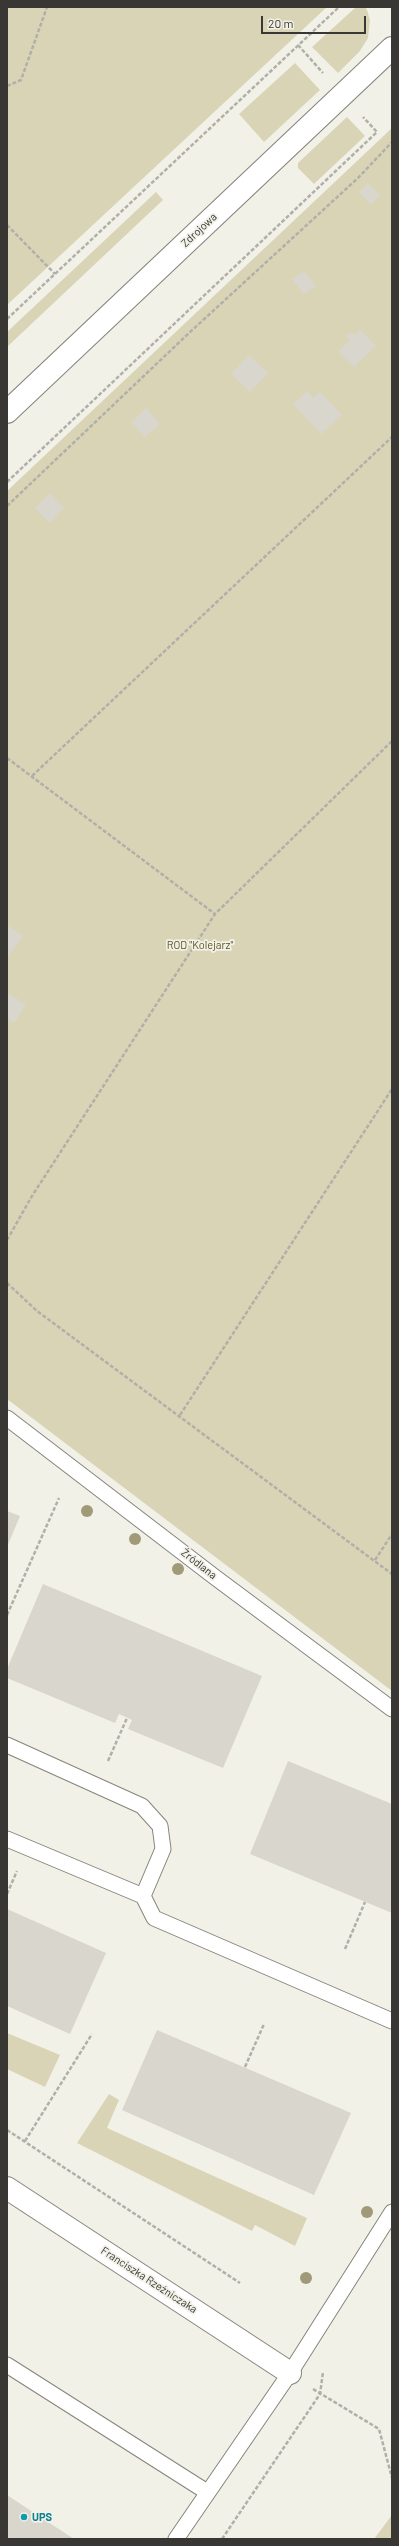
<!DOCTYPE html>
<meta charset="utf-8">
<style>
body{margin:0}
#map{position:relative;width:399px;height:2546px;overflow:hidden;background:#f2f1e8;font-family:Barlow,sans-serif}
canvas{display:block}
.frame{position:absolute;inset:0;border:8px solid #383734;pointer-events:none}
.scale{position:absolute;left:261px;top:16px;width:105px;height:18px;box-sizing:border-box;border:2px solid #383734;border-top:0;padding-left:5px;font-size:12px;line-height:14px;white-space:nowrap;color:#383734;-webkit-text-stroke:3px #f2f1e8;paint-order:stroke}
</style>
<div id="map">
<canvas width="399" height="2546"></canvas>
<div class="frame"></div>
<div class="scale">20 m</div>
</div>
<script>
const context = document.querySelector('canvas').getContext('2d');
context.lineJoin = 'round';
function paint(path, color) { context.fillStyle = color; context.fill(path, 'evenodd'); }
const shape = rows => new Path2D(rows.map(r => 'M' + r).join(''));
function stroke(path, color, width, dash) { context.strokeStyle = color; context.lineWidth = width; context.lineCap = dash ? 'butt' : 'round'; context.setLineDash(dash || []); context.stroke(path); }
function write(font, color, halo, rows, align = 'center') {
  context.font = font + ' Barlow,sans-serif'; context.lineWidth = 3.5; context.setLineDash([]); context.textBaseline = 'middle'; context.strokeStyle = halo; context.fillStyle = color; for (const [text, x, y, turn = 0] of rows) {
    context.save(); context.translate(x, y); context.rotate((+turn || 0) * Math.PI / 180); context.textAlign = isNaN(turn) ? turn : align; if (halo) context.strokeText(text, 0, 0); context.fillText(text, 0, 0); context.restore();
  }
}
const green = shape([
 [7,7,327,7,7,305],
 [356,7,365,7,367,10,370,20,368,38,360,51,338,73,312,47],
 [295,63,320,90,264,142,239,114],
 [347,117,365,136,314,184,298,168,298,163],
 [392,128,392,1691,7,1399,7,491],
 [156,192,163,200,7,347,7,332],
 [7,2033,60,2055,45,2087,7,2069],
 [109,2094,119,2100,107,2128,307,2218,295,2246,255,2225,252,2231,77,2143],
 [392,2515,392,2539,374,2539]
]);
const building = shape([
 [368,183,380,195,371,205,359,192],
 [304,271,316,286,304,294,292,279],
 [360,330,376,346,354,367,338,351,350,340,346,336,351,332,355,335],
 [249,355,268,373,250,392,231,374],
 [307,391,313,398,320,392,342,415,321,434,293,404],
 [146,408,160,424,145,437,131,422],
 [50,493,64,508,49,523,35,508],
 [7,925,23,936,7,958],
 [7,992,26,1005,14,1023,7,1018],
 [7,1511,20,1516,7,1547],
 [43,1584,262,1676,223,1768,128,1729,132,1720,119,1714,115,1723,7,1678,7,1669],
 [288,1761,392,1804,392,1913,250,1854],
 [7,1909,106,1953,70,2034,7,2006],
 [157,2030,351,2113,314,2195,122,2110],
 [7,2495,74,2539,7,2539]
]);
const path = shape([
 [298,45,323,73],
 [7,86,21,80,47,7],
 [7,225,55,274],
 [7,319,339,7],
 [7,482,377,132,363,117],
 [7,506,189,333,358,178,392,142],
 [7,758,215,914],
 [32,776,392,437],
 [7,1240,32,1196,215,914,392,741],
 [7,1283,37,1311,392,1574],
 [180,1415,392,1089],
 [375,1560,392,1534],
 [7,1615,59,1498],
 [108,1761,127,1718],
 [7,1894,17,1871],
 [345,1949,365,1902],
 [245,2067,264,2024],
 [7,2130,240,2283],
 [25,2141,92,2034],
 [313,2389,379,2429,392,2478],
 [222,2539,320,2394,323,2372]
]);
const service = shape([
 [7,1418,216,1578,392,1709],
 [7,1745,142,1806,160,1826,163,1849,143,1896,7,1839],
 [143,1896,154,1918,392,2021],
 [7,2365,207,2492],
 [176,2539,290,2373,392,2212]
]);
const minor = shape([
 [7,2188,290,2373]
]);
const tertiary = shape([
 [7,412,392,48]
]);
const trees = [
 [87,1511],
 [135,1539],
 [178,1569],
 [367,2212],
 [306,2278]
];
const markers = [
 [24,2517,4,"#0f9aa8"]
];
const streetNames = [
 ["Zdrojowa",199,230,-43],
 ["Źródlana",199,1564,38],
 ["Franciszka Rzeźniczaka",149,2280,33]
];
const parkNames = [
 ["ROD \"Kolejarz\"",200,945]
];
const cultureNames = [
 ["UPS",32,2517]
];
paint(green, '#dad4b7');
paint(building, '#d8d6cd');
stroke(service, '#86847c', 17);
stroke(minor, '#86847c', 24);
stroke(tertiary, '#86847c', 24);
stroke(path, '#b0afa8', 2.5, [4, 2]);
stroke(service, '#fff', 15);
stroke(minor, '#fff', 22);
stroke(tertiary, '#fff', 22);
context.fillStyle = '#a09a79';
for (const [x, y] of trees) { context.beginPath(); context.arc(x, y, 6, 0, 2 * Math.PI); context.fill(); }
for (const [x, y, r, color] of markers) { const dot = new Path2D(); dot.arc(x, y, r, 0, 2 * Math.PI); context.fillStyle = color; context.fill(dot); stroke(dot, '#f2f1e8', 1.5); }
write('11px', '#383734', '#f2f1e8', streetNames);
write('11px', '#5d521e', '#f2f1e8', parkNames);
write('bold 11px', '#0d838f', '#f2f1e8', cultureNames, 'left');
</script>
